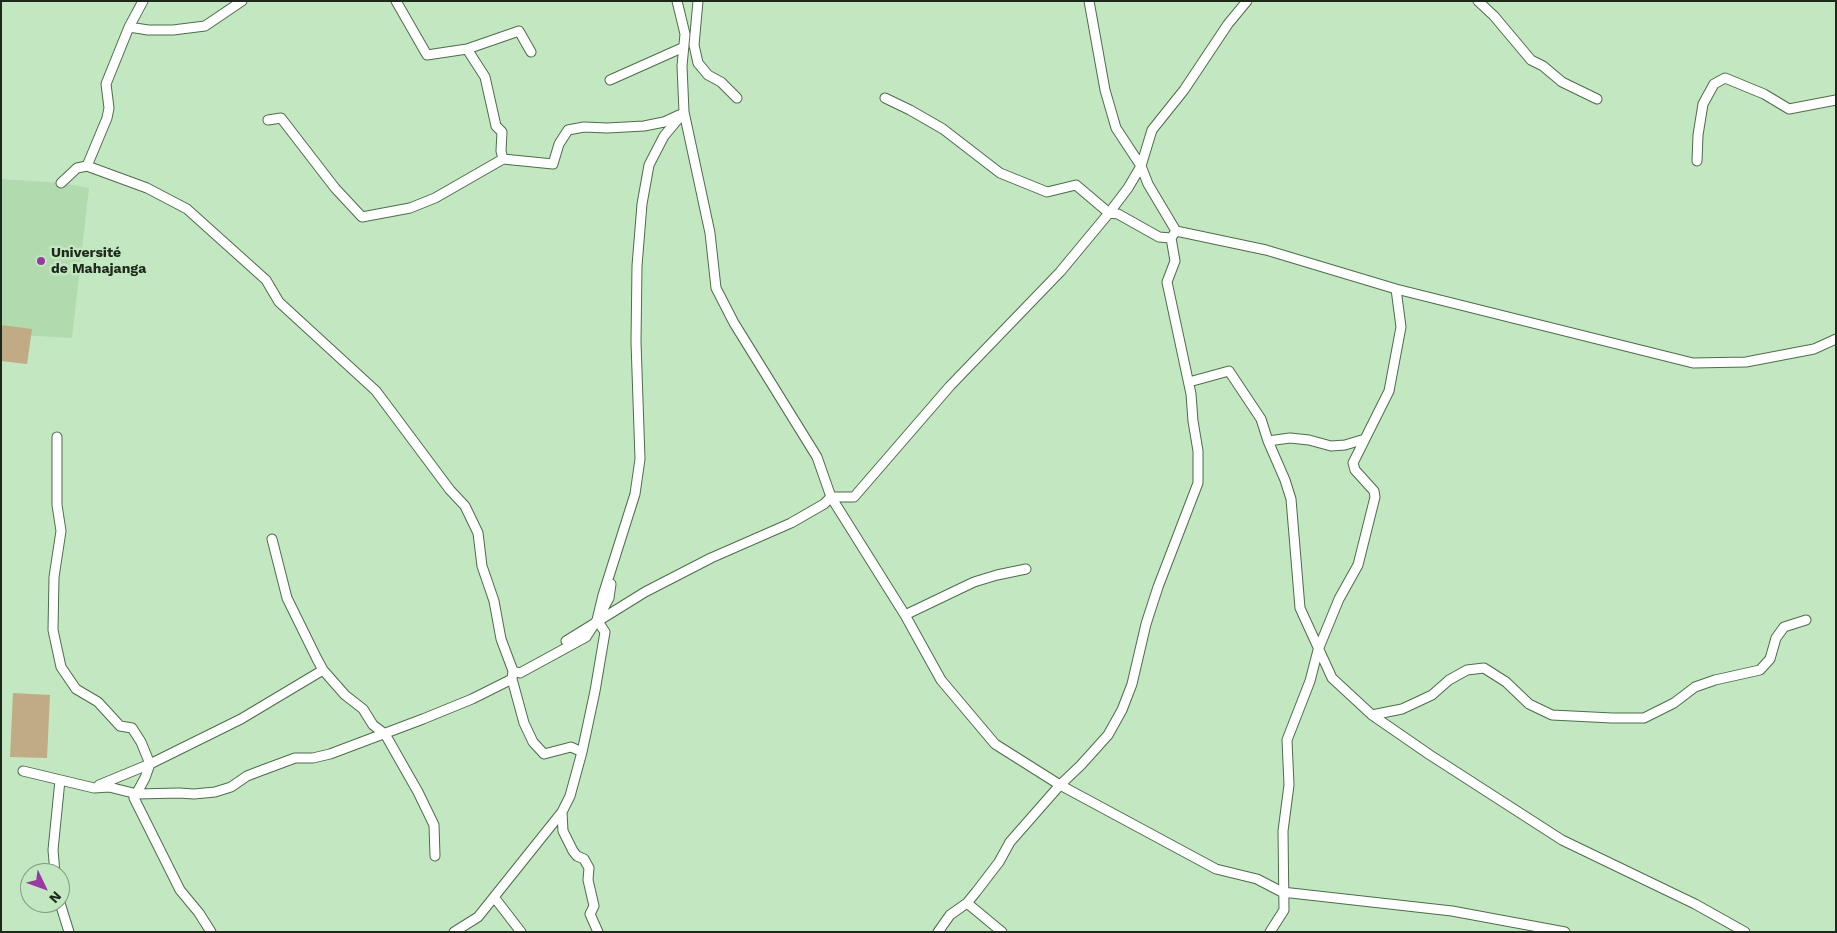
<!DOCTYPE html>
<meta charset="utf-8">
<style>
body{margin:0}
#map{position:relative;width:1837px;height:933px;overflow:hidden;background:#c3e7c0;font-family:"Work Sans",sans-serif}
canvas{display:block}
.frame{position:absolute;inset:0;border:2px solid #1c291b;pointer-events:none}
.north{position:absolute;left:20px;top:863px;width:50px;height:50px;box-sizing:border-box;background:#c3e7c0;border:1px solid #809b7e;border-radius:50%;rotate:132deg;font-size:14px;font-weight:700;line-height:20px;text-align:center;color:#1c291b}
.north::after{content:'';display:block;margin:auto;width:18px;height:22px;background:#983aa3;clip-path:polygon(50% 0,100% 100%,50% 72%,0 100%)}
</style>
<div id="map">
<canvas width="1837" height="933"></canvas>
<div class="frame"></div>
<div class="north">N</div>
</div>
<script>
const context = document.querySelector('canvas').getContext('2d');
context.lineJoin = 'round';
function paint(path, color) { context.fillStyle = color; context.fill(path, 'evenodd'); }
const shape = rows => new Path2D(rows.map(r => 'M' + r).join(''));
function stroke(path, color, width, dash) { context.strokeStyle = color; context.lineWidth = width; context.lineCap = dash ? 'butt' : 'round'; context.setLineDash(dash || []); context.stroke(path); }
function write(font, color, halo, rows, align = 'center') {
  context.font = font + ' "Work Sans",sans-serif'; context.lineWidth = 5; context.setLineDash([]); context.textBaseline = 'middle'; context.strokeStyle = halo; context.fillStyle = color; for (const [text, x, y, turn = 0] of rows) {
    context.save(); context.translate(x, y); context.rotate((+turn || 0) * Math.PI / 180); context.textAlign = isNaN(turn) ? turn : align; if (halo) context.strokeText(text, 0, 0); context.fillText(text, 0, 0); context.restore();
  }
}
const built = shape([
 [1,179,61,183,89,188,72,338,1,334]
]);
const green = shape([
 [1,325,32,329,27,364,1,361],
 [13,693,50,695,47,758,10,757]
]);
const minor = shape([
 [396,1,427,55,467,49,485,77,496,126,502,132,501,151,503,159],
 [677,1,685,34,682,66,684,112,710,233,716,288,734,323,817,457,831,497,905,615,941,680,995,744,1060,785,1216,869,1257,879,1282,892,1452,911,1565,932],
 [698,1,694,45,698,63,708,75,721,82,737,98],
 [1089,1,1105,90,1116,128,1141,166,1148,184,1176,231,1266,250,1396,289,1693,363,1746,362,1814,349,1836,339],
 [1478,1,1494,16,1531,60,1543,66,1562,82,1597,99],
 [129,27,148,30,173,30,205,26,242,1],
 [467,49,519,31,531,52],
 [610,80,684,47],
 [885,98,910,110,943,129,1000,173,1047,192,1076,185,1109,213,1118,214,1159,237,1171,238],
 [268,120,281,118,335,188,362,217,410,208,435,198,503,159,553,164,559,144,568,130,584,127,607,128,644,126,664,122,679,115],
 [1697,161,1698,135,1703,104,1714,84,1725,78,1764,94,1789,109,1836,100],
 [87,166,147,188,187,209,266,280,279,302,376,391,450,490,465,506,478,533,482,566,494,601,501,639,513,671],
 [61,183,77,168,87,166,107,118,109,108,106,84,129,27,143,1],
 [1189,382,1229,371,1261,419,1268,441,1285,480,1291,499,1300,608,1332,678,1372,715,1430,755,1562,840,1695,904,1745,932],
 [57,437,57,505,61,531,54,577,53,630,61,667,76,689,98,702,120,726,132,728,141,742,150,764,145,778,134,798,180,890,199,913,211,932],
 [1268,441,1290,438,1309,440,1331,446,1345,445,1365,439],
 [272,539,287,598,317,659,323,670,345,695,363,709,373,725,385,734,418,792,434,825,435,856],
 [905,615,974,582,997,575,1026,569],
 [566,641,645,592,711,558,791,523,824,504,831,497,854,497,950,386,1060,272,1109,213,1128,188,1141,166,1152,130,1184,90,1228,24,1247,1],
 [512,679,524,723,533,742,544,754,571,747,582,752],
 [1372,715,1402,709,1432,695,1449,680,1467,670,1484,668,1506,682,1529,704,1552,715,1612,718,1644,718,1674,703,1695,687,1715,680,1760,670,1770,659,1776,638,1784,627,1806,620],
 [23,771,94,788,109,787,137,794,179,793,194,794,215,792,231,787,247,776,260,771,295,758,313,758,330,754,423,719,472,699,512,679,513,671,520,673,586,637,597,620,603,595,635,494,640,459,636,342,637,266,642,204,649,165,664,136,684,112],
 [99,785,150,764,241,719,323,670],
 [562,812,563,831,573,851,577,856,584,859,589,868,588,880,594,906,590,914,598,932],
 [55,873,53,850,60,780],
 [494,897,521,932],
 [60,903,69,932],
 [967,903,1002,932],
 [454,932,478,917,562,812,570,796,582,752,595,691,605,632,597,620,609,598,611,584],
 [938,932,950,915,967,903,976,892,999,862,1010,842,1060,785,1081,765,1108,735,1122,710,1132,684,1146,624,1158,587,1198,483,1198,451,1193,421,1191,394,1167,282,1175,261,1171,238,1176,231],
 [1270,932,1284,910,1283,831,1289,785,1287,740,1310,681,1318,650,1339,599,1358,565,1375,497,1374,491,1355,470,1353,463,1389,391,1401,327,1396,289]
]);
const markers = [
 [41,261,5,"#983aa3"]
];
const poiNames = [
 ["Université",51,253],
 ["de Mahajanga",51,269]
];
paint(built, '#b2daaf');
paint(green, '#c0ab84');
stroke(minor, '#4d6d4b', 11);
stroke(minor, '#fff', 9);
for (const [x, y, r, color] of markers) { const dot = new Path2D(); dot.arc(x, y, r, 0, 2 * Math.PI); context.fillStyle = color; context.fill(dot); stroke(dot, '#c3e7c0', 2); }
write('bold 14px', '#1c291b', '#c3e7c0', poiNames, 'left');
</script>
